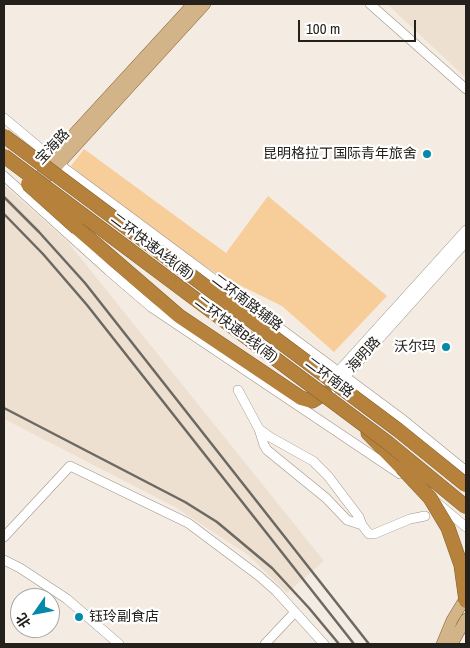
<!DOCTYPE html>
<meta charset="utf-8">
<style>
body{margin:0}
#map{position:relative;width:470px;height:648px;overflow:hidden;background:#f4ece2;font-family:"Archivo Narrow","Noto Sans SC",sans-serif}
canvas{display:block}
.frame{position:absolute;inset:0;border:5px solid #24211d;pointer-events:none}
.north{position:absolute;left:10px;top:588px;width:50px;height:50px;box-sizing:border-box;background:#fff;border:1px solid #a7a6a5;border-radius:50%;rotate:237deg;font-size:14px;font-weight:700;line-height:20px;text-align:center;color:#24211d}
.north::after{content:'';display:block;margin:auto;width:18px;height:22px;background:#038aaa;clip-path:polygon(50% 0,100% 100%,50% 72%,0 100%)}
.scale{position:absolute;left:298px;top:20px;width:118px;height:22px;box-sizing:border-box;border:2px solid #24211d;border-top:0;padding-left:6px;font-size:15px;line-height:18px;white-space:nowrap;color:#24211d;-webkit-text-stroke:4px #fff;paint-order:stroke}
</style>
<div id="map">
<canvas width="470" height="648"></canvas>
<div class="frame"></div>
<div class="north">北</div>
<div class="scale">100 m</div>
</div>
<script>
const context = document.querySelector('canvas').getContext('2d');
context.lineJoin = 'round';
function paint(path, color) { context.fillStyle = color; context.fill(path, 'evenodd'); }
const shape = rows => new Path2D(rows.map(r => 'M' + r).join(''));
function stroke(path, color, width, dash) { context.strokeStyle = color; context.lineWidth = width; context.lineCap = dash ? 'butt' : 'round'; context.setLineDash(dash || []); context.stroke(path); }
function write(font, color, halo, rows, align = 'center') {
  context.font = font + ' "Archivo Narrow","Noto Sans SC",sans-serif'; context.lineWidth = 4.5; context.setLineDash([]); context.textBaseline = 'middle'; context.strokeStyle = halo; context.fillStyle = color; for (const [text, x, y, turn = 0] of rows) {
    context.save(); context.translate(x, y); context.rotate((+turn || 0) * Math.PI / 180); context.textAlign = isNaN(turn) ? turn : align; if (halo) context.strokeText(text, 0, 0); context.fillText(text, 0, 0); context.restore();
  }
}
const built = shape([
 [387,4,466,4,466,78],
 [4,185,67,241,324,561,287,593,248,555,175,507,4,419]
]);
const green = shape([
 [84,149,226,253,268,196,387,296,334,352,282,306,217,274,140,223,71,166]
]);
const minor = shape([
 [370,4,466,89],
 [4,118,59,164,401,418,466,471],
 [4,176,109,271,151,307,400,474],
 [334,376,466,230],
 [238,390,259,429,264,445,267,450,326,498,347,520,362,525,369,534,374,534,410,519,425,516],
 [322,397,336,387,466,242],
 [259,429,270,437,313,461,328,476,359,517,362,525],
 [436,502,466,527],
 [4,537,70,466,188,523,259,576,276,591,324,644],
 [4,560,20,568,67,599,119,644],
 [265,644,295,612]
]);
const major = shape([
 [42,175,44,169,70,138,193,4],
 [40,181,50,174,205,4],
 [442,644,452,620,466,597],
 [452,644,466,619]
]);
const highway = shape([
 [77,228,179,316,301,398,312,401,325,393],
 [368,433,402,468]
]);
const rail = shape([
 [4,197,39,232,85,283,369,644],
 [4,214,43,254,87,305,354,644],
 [4,408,185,502,217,522,272,568,309,608,339,644]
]);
const highwayBridge = shape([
 [4,136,398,430,466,485],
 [4,156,388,443,466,507],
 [28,184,77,228],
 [402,468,430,498,448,528,461,565,466,601]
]);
const markers = [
 [427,154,5,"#038aaa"],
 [446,347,5,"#038aaa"],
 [79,617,5,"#038aaa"]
];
const streetNames = [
 ["宝海路",53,147,-47],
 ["二环快速A线(南)",152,247,37],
 ["二环南路辅路",247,303,37],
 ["二环快速B线(南)",236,330,37],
 ["海明路",364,355,-48],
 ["二环南路",329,378,37]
];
const poiNames = [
 ["昆明格拉丁国际青年旅舍",417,154],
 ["沃尔玛",436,347],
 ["钰玲副食店",89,617,"left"]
];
paint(built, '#ede0d0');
paint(green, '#f7cd9a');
stroke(minor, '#9c948b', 10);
stroke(major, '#836030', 12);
stroke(highway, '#836030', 15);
stroke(minor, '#fff', 9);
stroke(major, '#d3b489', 11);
stroke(highway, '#b6823b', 14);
stroke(rail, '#6c6862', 2.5);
stroke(highwayBridge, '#836030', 15, []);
stroke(highwayBridge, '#b6823b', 14);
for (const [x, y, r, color] of markers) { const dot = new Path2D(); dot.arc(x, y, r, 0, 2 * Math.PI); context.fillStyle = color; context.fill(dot); stroke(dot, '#fff', 2); }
write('14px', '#24211d', '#fff', streetNames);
write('14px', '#24211d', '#fff', poiNames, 'right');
</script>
